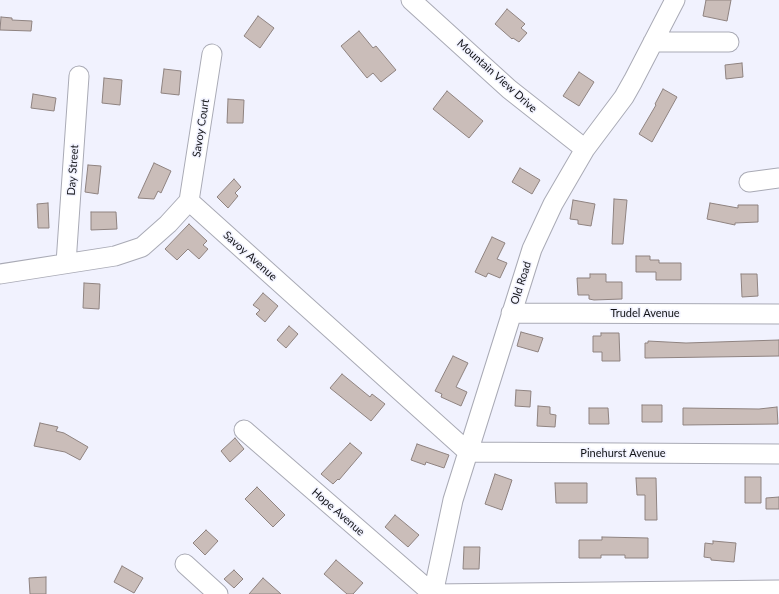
<!DOCTYPE html>
<style>
body{margin:0}
canvas{display:block;background:#f1f2fe}
</style>
<canvas width="779" height="594"></canvas>
<script>
const context = document.querySelector('canvas').getContext('2d');
context.lineJoin = 'round';
function paint(path, color) { context.fillStyle = color; context.fill(path, 'evenodd'); }
const shape = rows => new Path2D(rows.map(r => 'M' + r).join(''));
function stroke(path, color, width, dash) { context.strokeStyle = color; context.lineWidth = width; context.lineCap = dash ? 'butt' : 'round'; context.setLineDash(dash || []); context.stroke(path); }
function write(font, color, halo, rows, align = 'center') {
  context.font = font + ' Lato,sans-serif'; context.lineWidth = 3; context.setLineDash([]); context.textBaseline = 'middle'; context.strokeStyle = halo; context.fillStyle = color; for (const [text, x, y, turn = 0] of rows) {
    context.save(); context.translate(x, y); context.rotate((+turn || 0) * Math.PI / 180); context.textAlign = isNaN(turn) ? turn : align; if (halo) context.strokeText(text, 0, 0); context.fillText(text, 0, 0); context.restore();
  }
}
const building = shape([
 [706,0,731,0,727,21,703,16,706,0],
 [507,9,525,24,521,28,527,33,519,42,513,38,512,39,495,24,507,9],
 [258,16,274,28,260,48,244,36,258,16],
 [1,17,12,18,12,20,32,21,31,31,0,30,1,17],
 [359,31,373,48,376,46,396,70,381,82,373,73,367,78,341,46,359,31],
 [742,63,743,77,726,79,725,65,742,63],
 [164,69,181,71,179,95,161,93,164,69],
 [579,72,594,82,579,106,563,96,579,72],
 [104,78,122,80,120,105,102,103,104,78],
 [663,89,677,97,652,142,639,134,656,105,655,104,663,89],
 [447,91,483,121,469,138,433,109,447,91],
 [33,94,56,98,54,111,31,108,33,94],
 [228,99,244,100,243,123,227,123,228,99],
 [154,163,171,171,161,193,158,191,154,199,138,198,154,163],
 [88,165,101,166,98,194,85,192,88,165],
 [520,168,540,180,532,194,512,182,520,168],
 [234,179,241,187,235,193,238,196,228,208,217,197,234,179],
 [614,199,627,200,623,244,612,244,614,199],
 [573,200,595,204,591,226,578,224,578,220,570,219,573,200],
 [48,203,49,228,38,228,37,204,48,203],
 [710,203,738,208,738,205,758,205,758,222,735,223,735,225,707,219,710,203],
 [91,212,116,212,117,229,91,230,91,212],
 [189,224,207,241,203,245,208,249,199,259,188,249,177,260,165,249,189,224],
 [492,237,505,243,497,259,507,263,500,278,488,273,486,277,475,272,492,237],
 [636,256,650,256,650,260,659,260,659,263,681,263,681,280,656,280,656,272,636,272,636,256],
 [590,274,606,274,606,282,622,282,622,299,594,300,589,299,589,295,578,295,577,278,590,278,590,274],
 [741,274,757,274,758,296,742,297,741,274],
 [84,283,100,284,99,309,83,308,84,283],
 [263,293,278,306,265,322,256,314,260,310,253,305,263,293],
 [289,326,298,334,286,348,277,340,289,326],
 [521,332,543,338,538,352,517,346,521,332],
 [601,333,619,333,620,361,602,361,602,352,593,352,593,336,601,336,601,333],
 [779,340,779,356,645,358,645,343,648,343,648,341,686,343,779,340],
 [453,356,468,363,456,387,467,392,461,406,441,397,442,394,435,391,453,356],
 [342,374,370,397,372,394,385,404,371,421,330,388,342,374],
 [516,390,531,391,530,407,515,406,516,390],
 [642,405,662,405,662,422,642,422,642,405],
 [538,406,550,407,550,414,556,415,555,427,537,426,538,406],
 [777,407,778,424,683,425,683,408,759,409,777,407],
 [589,408,608,408,609,424,589,424,589,408],
 [40,423,58,427,56,431,64,433,88,447,80,460,65,452,34,446,40,423],
 [235,438,244,449,230,462,221,451,235,438],
 [350,443,362,453,339,480,338,479,333,484,321,474,350,443],
 [417,444,449,455,444,468,426,462,425,465,411,460,417,444],
 [495,474,512,480,502,510,485,504,495,474],
 [745,477,761,477,761,503,745,503,745,477],
 [636,478,656,478,657,520,645,520,645,495,637,495,636,478],
 [555,483,587,483,587,503,556,503,555,483],
 [257,487,285,515,273,527,245,499,257,487],
 [779,497,779,509,766,509,766,498,779,497],
 [395,515,419,535,408,547,385,527,395,515],
 [206,530,218,541,205,555,193,543,206,530],
 [602,537,648,538,648,558,625,558,625,555,601,555,601,558,579,558,579,540,602,540,602,537],
 [713,541,736,543,734,562,711,560,711,558,704,557,705,543,713,544,713,541],
 [464,547,480,547,479,569,463,569,464,547],
 [336,560,363,583,353,594,347,594,324,574,336,560],
 [122,566,143,578,134,593,114,582,122,566],
 [234,570,243,579,234,588,224,579,234,570],
 [46,577,46,594,30,594,29,578,46,577],
 [263,578,281,594,249,594,263,578]
]);
const minor = shape([
 [411,0,509,89,585,149],
 [653,42,729,42],
 [749,182,779,178],
 [189,201,212,54],
 [66,263,79,76],
 [0,274,115,256,142,247,168,224,189,201,468,452,779,454],
 [511,313,779,314],
 [244,430,433,594,779,590],
 [185,564,218,594],
 [433,594,453,500,532,249,553,204,585,149,624,97,633,81,675,0]
]);
const streetNames = [
 ["Mountain View Drive",497,76,42],
 ["Savoy Court",201,128,-81],
 ["Day Street",73,170,-86],
 ["Savoy Avenue",250,256,42],
 ["Old Road",521,283,-72],
 ["Trudel Avenue",645,313],
 ["Pinehurst Avenue",623,453],
 ["Hope Avenue",338,512,41]
];
paint(building, '#cabdb9');
stroke(building, '#8f8380', 1);
stroke(minor, '#a9aab5', 21);
stroke(minor, '#fff', 19);
write('11px', '#111216', '#f1f2fe', streetNames);
</script>
